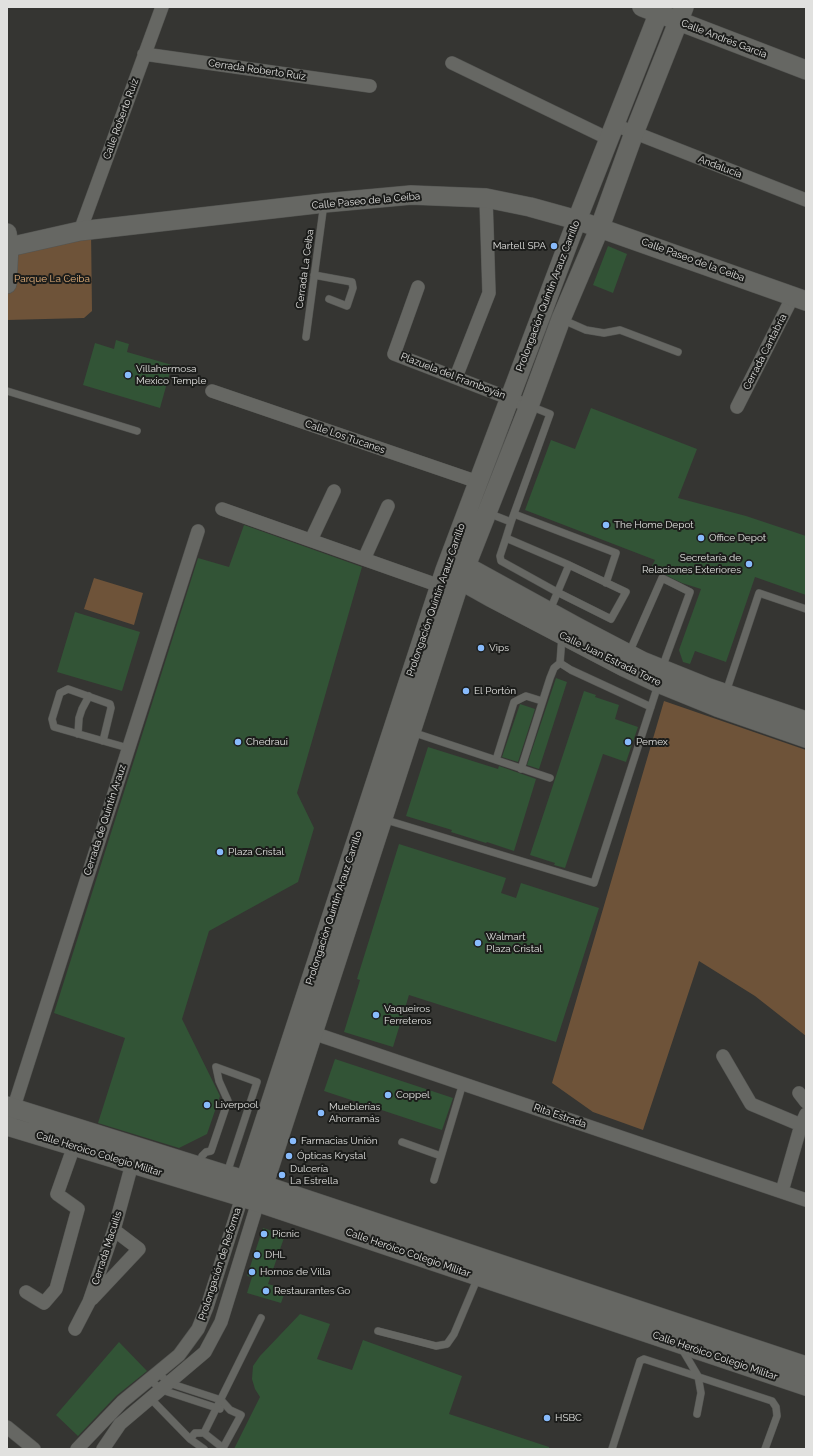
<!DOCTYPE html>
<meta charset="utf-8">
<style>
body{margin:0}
#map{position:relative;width:813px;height:1456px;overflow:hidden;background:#353532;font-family:Raleway,sans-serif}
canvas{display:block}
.frame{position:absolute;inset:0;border:8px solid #e1e1df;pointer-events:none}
</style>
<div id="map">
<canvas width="813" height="1456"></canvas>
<div class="frame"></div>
</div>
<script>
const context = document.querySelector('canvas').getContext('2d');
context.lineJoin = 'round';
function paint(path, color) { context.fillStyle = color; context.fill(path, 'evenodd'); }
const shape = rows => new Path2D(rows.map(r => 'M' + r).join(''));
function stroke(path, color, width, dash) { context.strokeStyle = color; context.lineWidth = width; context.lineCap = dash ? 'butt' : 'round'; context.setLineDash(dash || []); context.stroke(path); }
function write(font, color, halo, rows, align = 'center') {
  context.font = font + ' Raleway,sans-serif'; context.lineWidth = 4; context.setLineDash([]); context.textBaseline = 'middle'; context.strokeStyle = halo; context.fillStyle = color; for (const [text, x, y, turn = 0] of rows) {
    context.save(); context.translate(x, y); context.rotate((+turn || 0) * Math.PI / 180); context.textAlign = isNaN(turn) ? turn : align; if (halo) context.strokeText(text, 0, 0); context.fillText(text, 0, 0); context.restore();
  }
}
const green = shape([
 [91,230,92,311,84,318,7,320,7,284,9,247],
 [94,578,143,593,134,625,84,609],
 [664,701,806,750,806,1036,755,996,699,961,643,1130,593,1112,552,1083]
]);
const building = shape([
 [608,246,627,254,613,293,593,285],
 [116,340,129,344,127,352,172,365,160,408,83,385,95,343,114,349],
 [591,408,697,449,678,498,746,516,806,536,806,595,755,577,726,662,695,651,690,664,683,662,679,650,701,589,682,583,651,568,655,560,525,510,551,440,575,449],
 [244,525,362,567,297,793,314,828,298,882,209,931,182,1019,220,1096,207,1134,179,1148,98,1123,125,1038,54,1013,198,558,229,567],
 [75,612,140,632,122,691,57,672],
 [556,678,567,682,539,769,527,765],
 [584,691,596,695,595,697,619,705,615,719,638,727,626,762,603,754,565,868,554,865,555,863,530,855],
 [520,704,535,709,518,762,502,757],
 [428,747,498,769,499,766,536,779,514,851,487,842,486,843,451,832,452,830,406,816],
 [399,844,506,878,501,893,516,898,521,883,599,908,556,1042,409,995,393,1047,344,1032,360,980,357,979],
 [335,1059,453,1098,442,1130,324,1091],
 [263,1228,285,1235,268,1284,286,1289,281,1303,247,1293,252,1277,247,1276],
 [300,1314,330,1324,317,1359,352,1370,363,1340,462,1376,449,1414,549,1447,549,1449,234,1449,260,1397,255,1389,252,1379,253,1366,260,1356],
 [119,1342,147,1371,116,1396,78,1436,56,1415]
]);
const lane = shape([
 [314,275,352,282,353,288,347,306,329,299],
 [561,319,586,330,604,333,620,330,678,352],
 [306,337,324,203],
 [7,391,137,431],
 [488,513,511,522,550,414,530,406],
 [514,514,616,553,606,583],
 [511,522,506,538,569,565,550,610],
 [506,538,500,556,501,561,557,592,611,619,626,592,569,565],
 [562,636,560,663,571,670,651,707],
 [629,653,662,578,690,592,662,668],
 [726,692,759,593,806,609],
 [412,732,550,778],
 [78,734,79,718,82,709,89,696],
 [103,741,111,708,110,704,68,689,60,693,52,719,54,727,128,748],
 [496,760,514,702,526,696,542,701],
 [521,769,550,678,554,668,560,663],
 [383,819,594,883,658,685],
 [402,1142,441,1156],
 [198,1166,202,1156,206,1152,211,1151,228,1101,219,1081,216,1067,257,1082,227,1173],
 [434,1180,463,1083],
 [378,1331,436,1346,447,1344,454,1334,478,1277],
 [682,1349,698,1376,701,1393,697,1414],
 [149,1379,162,1390,220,1409],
 [151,1399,190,1439,195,1433,204,1433,223,1448,241,1415,230,1410,221,1400,169,1383,157,1372],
 [204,1433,261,1318],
 [190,1439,204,1449],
 [612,1449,640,1361,644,1359,772,1401,776,1407,777,1416,765,1449]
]);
const street = shape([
 [144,54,370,86],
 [452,63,609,139],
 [615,125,806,200],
 [80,231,162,7],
 [418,287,394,354,529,406],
 [456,377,489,293,486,198],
 [212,391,478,482],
 [737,407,793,296],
 [222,509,440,586],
 [311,540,334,491],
 [364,559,388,506],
 [313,1033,806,1200],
 [723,1056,751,1104,801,1125],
 [799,1093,806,1102],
 [11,1116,198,531],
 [782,1191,801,1125,806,1114],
 [26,1292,44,1303,56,1289,78,1209,57,1194,74,1146],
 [92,1299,139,1249,114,1230],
 [75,1329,89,1302,114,1230,132,1164],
 [7,1427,34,1449],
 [77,1449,122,1402,179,1355,198,1329,207,1307,242,1197],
 [103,1449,120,1424,205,1352,221,1322,258,1202]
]);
const secondary = shape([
 [642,7,806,70],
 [7,233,9,247,7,284],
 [9,247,80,231,324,203,411,195,486,198,530,207,577,220,806,301],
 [455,562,466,566,577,627,642,661,709,688,806,721],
 [451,575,492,598,624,667,658,683,717,707,806,738],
 [7,1106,227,1175,263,1185,806,1366],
 [7,1126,242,1197,806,1386],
 [242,1197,245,1181,445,570,577,220,661,7],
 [258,1202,460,581,529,406,561,319,600,227,634,133,684,7]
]);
const markers = [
 [554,246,4,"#88bbfc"],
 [128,375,4,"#88bbfc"],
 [606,525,4,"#88bbfc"],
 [701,538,4,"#88bbfc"],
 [749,564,4,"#88bbfc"],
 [481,648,4,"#88bbfc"],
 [466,691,4,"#88bbfc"],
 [238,742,4,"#88bbfc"],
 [628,742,4,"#88bbfc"],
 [220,852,4,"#88bbfc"],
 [478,943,4,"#88bbfc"],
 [376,1015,4,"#88bbfc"],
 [388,1095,4,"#88bbfc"],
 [207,1105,4,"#88bbfc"],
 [321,1113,4,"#88bbfc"],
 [293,1141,4,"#88bbfc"],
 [289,1156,4,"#88bbfc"],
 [282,1175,4,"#88bbfc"],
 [264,1234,4,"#88bbfc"],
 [257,1255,4,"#88bbfc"],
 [252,1272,4,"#88bbfc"],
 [266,1291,4,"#88bbfc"],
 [547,1418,4,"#88bbfc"]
];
const streetNames = [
 ["Calle Andrés García",724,39,21],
 ["Cerrada Roberto Ruíz",257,70,8],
 ["Calle Roberto Ruíz",121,119,-70],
 ["Andalucía",720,167,21],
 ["Calle Paseo de la Ceiba",366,201,-5],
 ["Calle Paseo de la Ceiba",693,260,20],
 ["Cerrada La Ceiba",305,269,-82],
 ["Prolongación Quintín Arauz Carrillo",548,296,-69],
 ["Cerrada Cantabria",765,352,-63],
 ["Plazuela del Framboyán",453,376,21],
 ["Calle Los Tucanes",345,437,19],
 ["Prolongación Quintín Arauz Carrillo",436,600,-71],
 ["Calle Juan Estrada Torre",610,659,26],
 ["Cerrada de Quintín Arauz",105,820,-72],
 ["Prolongación Quintín Arauz Carrillo",334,908,-72],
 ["Rita Estrada",560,1116,19],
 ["Calle Heróico Colegio Militar",99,1154,17],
 ["Cerrada Macuilis",107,1248,-72],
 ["Calle Heróico Colegio Militar",408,1253,19],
 ["Prolongación de Reforma",220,1264,-72],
 ["Calle Heróico Colegio Militar",715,1356,19]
];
const poiNames = [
 ["Martell SPA",546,246,"right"],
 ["Villahermosa",136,369],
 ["Mexico Temple",136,381],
 ["The Home Depot",614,525],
 ["Office Depot",709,538],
 ["Secretaría de",741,558,"right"],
 ["Relaciones Exteriores",741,570,"right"],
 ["Vips",489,648],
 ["El Portón",474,691],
 ["Chedraui",246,742],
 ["Pemex",636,742],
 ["Plaza Cristal",228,852],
 ["Walmart",486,937],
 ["Plaza Cristal",486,949],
 ["Vaqueiros",384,1009],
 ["Ferreteros",384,1021],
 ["Coppel",396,1095],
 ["Liverpool",215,1105],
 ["Mueblerías",329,1107],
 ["Ahorramás",329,1119],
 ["Farmacias Unión",301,1141],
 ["Ópticas Krystal",297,1156],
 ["Dulcería",290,1169],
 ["La Estrella",290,1181],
 ["Picnic",272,1234],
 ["DHL",265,1255],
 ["Hornos de Villa",260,1272],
 ["Restaurantes Go",274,1291],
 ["HSBC",555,1418]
];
const parkNames = [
 ["Parque La Ceiba",52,279]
];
paint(green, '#6e5339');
paint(building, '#325436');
stroke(lane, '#535451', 8);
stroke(street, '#535451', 14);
stroke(secondary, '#535451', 20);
stroke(lane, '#666763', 7);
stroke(street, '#666763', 13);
stroke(secondary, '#666763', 19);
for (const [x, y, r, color] of markers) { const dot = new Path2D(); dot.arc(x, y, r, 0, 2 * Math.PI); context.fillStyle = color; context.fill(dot); stroke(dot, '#1c1d1b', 1.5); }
write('10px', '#e1e1df', '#1c1d1b', streetNames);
write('10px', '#e1e1df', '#1c1d1b', poiNames, 'left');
write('10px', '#eab47d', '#1c1d1b', parkNames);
</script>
